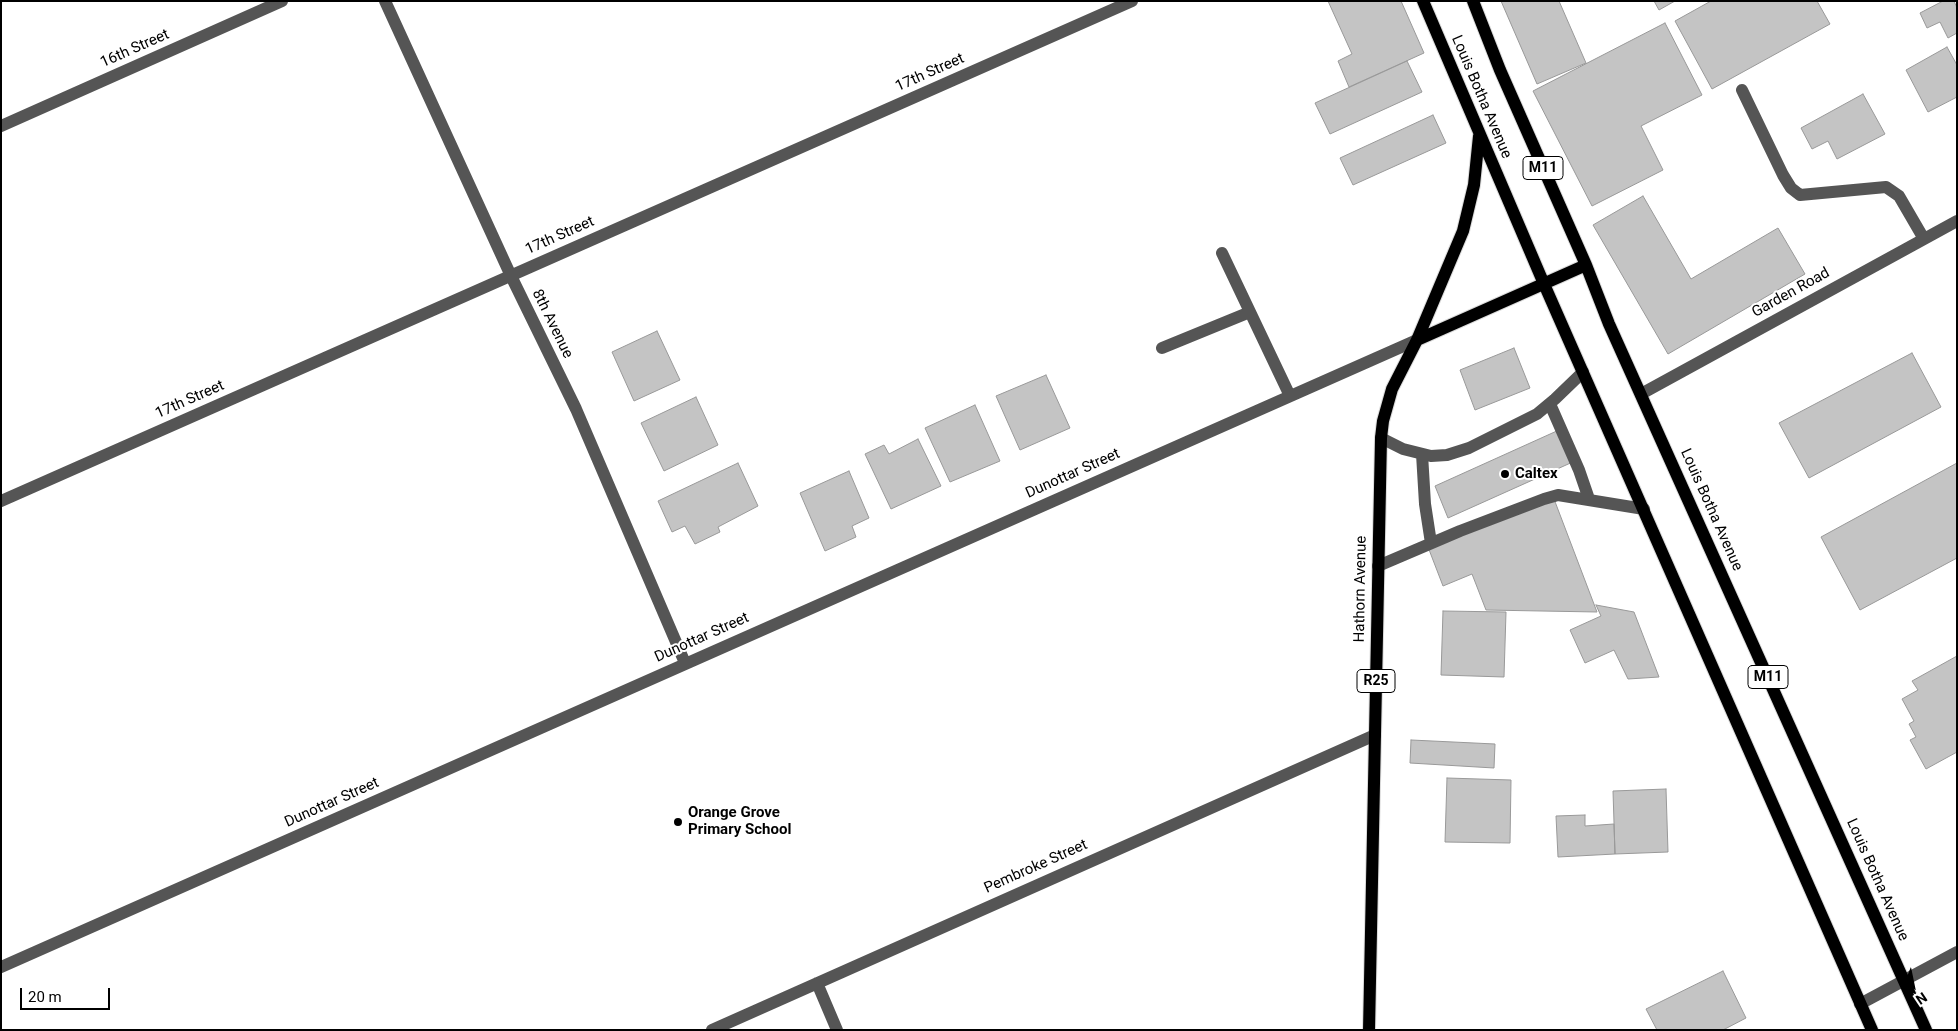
<!DOCTYPE html>
<style>
body{margin:0}
#map{position:relative;width:1958px;height:1031px;overflow:hidden;background:#fff;font-family:Roboto,sans-serif}
canvas{display:block}
.frame{position:absolute;inset:0;border:2px solid #000;pointer-events:none}
.north{position:absolute;left:1888px;top:961px;width:50px;height:50px;-webkit-text-stroke:4px #fff;paint-order:stroke;rotate:146deg;font-size:14px;font-weight:700;line-height:20px;text-align:center;color:#000}
.north::after{content:'';display:block;margin:auto;width:18px;height:22px;background:#000;clip-path:polygon(50% 0,100% 100%,50% 72%,0 100%)}
.scale{position:absolute;left:20px;top:988px;width:90px;height:22px;box-sizing:border-box;border:2px solid #000;border-top:0;padding-left:6px;font-size:15px;line-height:18px;white-space:nowrap;color:#000;-webkit-text-stroke:4px #fff;paint-order:stroke}
</style>
<div id="map">
<canvas width="1958" height="1031"></canvas>
<div class="frame"></div>
<div class="north">N</div>
<div class="scale">20 m</div>
</div>
<script>
const context = document.querySelector('canvas').getContext('2d');
context.lineJoin = 'round';
function paint(path, color) { context.fillStyle = color; context.fill(path, 'evenodd'); }
const shape = rows => new Path2D(rows.map(r => 'M' + r).join(''));
function stroke(path, color, width, dash) { context.strokeStyle = color; context.lineWidth = width; context.lineCap = dash ? 'butt' : 'round'; context.setLineDash(dash || []); context.stroke(path); }
function write(font, color, halo, rows, align = 'center') {
  context.font = font + ' Roboto,sans-serif'; context.lineWidth = 4; context.setLineDash([]); context.textBaseline = 'middle'; context.strokeStyle = halo; context.fillStyle = color; for (const [text, x, y, turn = 0] of rows) {
    context.save(); context.translate(x, y); context.rotate((+turn || 0) * Math.PI / 180); context.textAlign = isNaN(turn) ? turn : align; if (halo) context.strokeText(text, 0, 0); context.fillText(text, 0, 0); context.restore();
  }
}
const building = shape([
 [1328,1,1401,1,1424,53,1349,87,1338,61,1352,54,1328,1],
 [1501,1,1559,1,1586,63,1537,84,1501,1],
 [1654,1,1675,1,1659,10,1654,1],
 [1711,1,1817,1,1830,24,1712,89,1675,21,1711,1],
 [1943,1,1954,1,1957,8,1957,33,1948,38,1940,22,1927,28,1920,13,1943,1],
 [1665,23,1702,95,1641,126,1663,170,1592,206,1533,91,1665,23],
 [1947,47,1957,65,1957,97,1928,112,1906,70,1947,47],
 [1407,61,1422,92,1330,134,1315,103,1407,61],
 [1863,94,1885,134,1837,159,1828,141,1812,149,1801,128,1863,94],
 [1433,115,1446,143,1353,185,1340,158,1433,115],
 [1643,196,1691,279,1778,228,1805,274,1668,354,1593,225,1643,196],
 [657,331,680,380,634,401,612,352,657,331],
 [1514,348,1530,388,1475,410,1460,370,1514,348],
 [1912,353,1941,407,1809,478,1779,423,1912,353],
 [1046,375,1070,428,1020,450,996,396,1046,375],
 [696,397,718,445,664,471,641,423,696,397],
 [975,405,1000,461,950,482,925,428,975,405],
 [1559,430,1575,461,1448,518,1435,486,1559,430],
 [918,439,941,486,891,509,865,454,884,445,889,454,918,439],
 [738,463,758,506,718,527,720,532,695,544,685,526,672,532,658,501,738,463],
 [1957,463,1957,558,1860,610,1821,537,1957,463],
 [849,471,869,518,852,526,856,537,825,551,800,493,849,471],
 [1554,499,1597,612,1486,610,1472,574,1443,586,1428,547,1554,499],
 [1596,605,1634,612,1659,677,1628,679,1614,650,1585,663,1570,630,1601,616,1596,605],
 [1443,611,1506,612,1504,677,1441,675,1443,611],
 [1957,656,1957,752,1926,769,1910,740,1916,737,1909,724,1914,721,1902,699,1918,690,1912,681,1957,656],
 [1411,740,1495,744,1494,768,1410,763,1411,740],
 [1447,778,1511,780,1510,843,1445,842,1447,778],
 [1666,789,1668,852,1615,854,1613,791,1666,789],
 [1585,815,1585,826,1614,824,1615,854,1558,857,1556,816,1585,815],
 [1723,971,1746,1018,1723,1030,1657,1030,1646,1009,1723,971]
]);
const minor = shape([
 [385,1,511,276,576,409,685,663],
 [1742,90,1783,175,1791,188,1800,195,1886,187,1899,196,1924,239],
 [1,126,282,1],
 [1222,253,1290,396],
 [1162,348,1250,312],
 [1641,394,1957,221],
 [1550,404,1579,470,1589,499],
 [1381,438,1403,449,1431,456,1447,455,1469,448,1537,414,1555,399,1583,372],
 [1422,454,1425,504,1431,543],
 [1,501,1132,1],
 [1378,566,1460,531,1544,499,1558,495,1644,509],
 [1,967,1417,340],
 [817,983,837,1030],
 [1860,1004,1957,952],
 [712,1030,1375,735]
]);
const major = shape([
 [1423,1,1544,284,1872,1030],
 [1473,1,1500,70,1586,265,1609,324,1926,1030],
 [1417,340,1586,265],
 [1369,1030,1381,438,1383,421,1392,389,1417,340,1463,231,1474,185,1479,136]
]);
const markers = [
 [1505,474,5,"#000"],
 [678,822,5,"#000"]
];
const shields = [
 [1543,168,40],
 [1768,677,40],
 [1376,681,38]
];
const shieldNames = [
 ["M11",1543,168],
 ["M11",1768,677],
 ["R25",1376,681]
];
const streetNames = [
 ["16th Street",135,49,-24],
 ["17th Street",930,73,-24],
 ["Louis Botha Avenue",1481,97,67],
 ["17th Street",560,236,-24],
 ["Garden Road",1791,293,-29],
 ["8th Avenue",552,324,64],
 ["17th Street",190,400,-24],
 ["Dunottar Street",1073,474,-24],
 ["Louis Botha Avenue",1711,510,66],
 ["Hathorn Avenue",1361,589,-89],
 ["Dunottar Street",702,638,-24],
 ["Dunottar Street",332,803,-24],
 ["Pembroke Street",1036,867,-24],
 ["Louis Botha Avenue",1877,880,66]
];
const poiNames = [
 ["Caltex",1515,474],
 ["Orange Grove",688,813],
 ["Primary School",688,830]
];
paint(building, '#c4c4c4');
stroke(building, '#999', 1);
stroke(major, '#dbdbdb', 14);
stroke(minor, '#555', 12);
stroke(major, '#000', 12);
for (const [x, y, r, color] of markers) { const dot = new Path2D(); dot.arc(x, y, r, 0, 2 * Math.PI); context.fillStyle = color; context.fill(dot); stroke(dot, '#fff', 2); }
for (const [x, y, w] of shields) { const box = new Path2D(); box.roundRect(x - w / 2, y - 11.5, w, 23, 4); context.fillStyle = '#fff'; context.fill(box); stroke(box, '#000', 1); }
write('bold 14px', '#000', null, shieldNames);
write('15px', '#000', '#fff', streetNames);
write('bold 15px', '#000', '#fff', poiNames, 'left');
</script>
